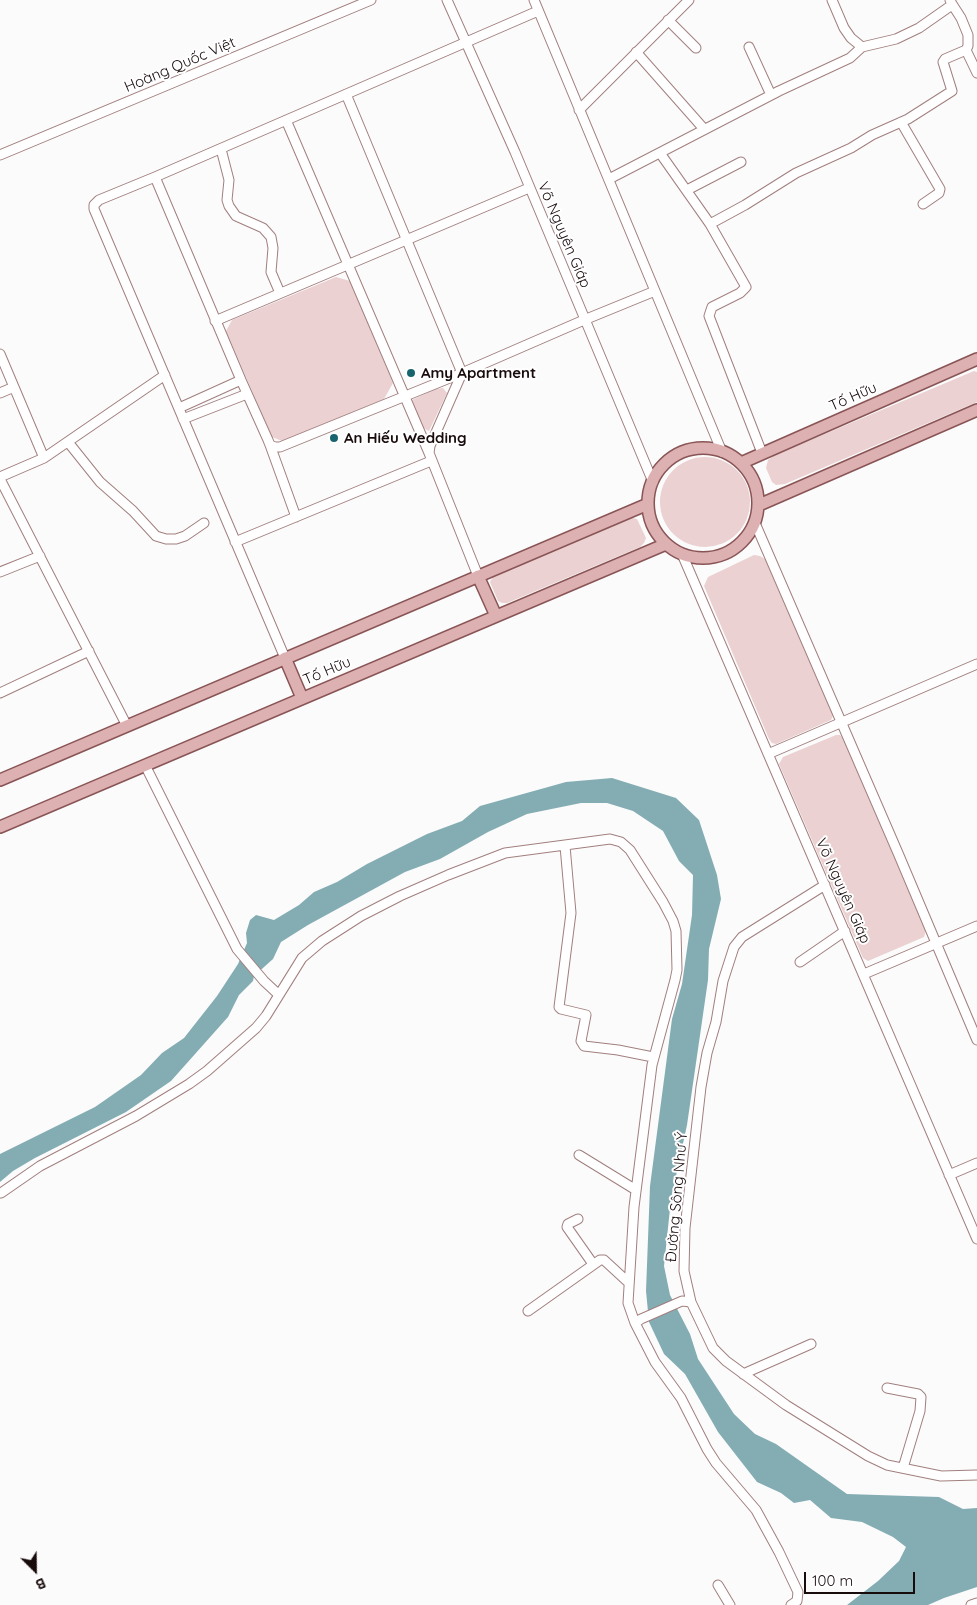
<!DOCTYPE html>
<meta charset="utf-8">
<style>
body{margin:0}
#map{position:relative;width:977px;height:1605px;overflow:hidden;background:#fbfbfb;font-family:Quicksand,sans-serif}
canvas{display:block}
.north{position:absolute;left:10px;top:1545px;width:50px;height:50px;-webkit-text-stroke:4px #fff;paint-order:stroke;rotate:157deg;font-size:14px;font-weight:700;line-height:20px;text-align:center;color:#180b0c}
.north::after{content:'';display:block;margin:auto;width:18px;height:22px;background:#180b0c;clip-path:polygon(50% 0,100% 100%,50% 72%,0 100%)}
.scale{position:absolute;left:804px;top:1572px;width:111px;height:22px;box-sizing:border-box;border:2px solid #180b0c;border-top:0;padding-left:6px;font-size:15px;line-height:18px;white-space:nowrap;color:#180b0c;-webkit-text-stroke:4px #fff;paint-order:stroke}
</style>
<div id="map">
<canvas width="977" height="1605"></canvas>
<div class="north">B</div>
<div class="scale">100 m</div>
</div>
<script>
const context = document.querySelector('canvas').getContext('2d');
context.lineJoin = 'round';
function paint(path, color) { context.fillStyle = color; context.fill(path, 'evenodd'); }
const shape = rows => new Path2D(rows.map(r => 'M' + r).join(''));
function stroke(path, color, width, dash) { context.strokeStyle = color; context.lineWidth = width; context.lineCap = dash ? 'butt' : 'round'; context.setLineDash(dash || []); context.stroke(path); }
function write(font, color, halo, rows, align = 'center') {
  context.font = font + ' Quicksand,sans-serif'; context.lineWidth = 4; context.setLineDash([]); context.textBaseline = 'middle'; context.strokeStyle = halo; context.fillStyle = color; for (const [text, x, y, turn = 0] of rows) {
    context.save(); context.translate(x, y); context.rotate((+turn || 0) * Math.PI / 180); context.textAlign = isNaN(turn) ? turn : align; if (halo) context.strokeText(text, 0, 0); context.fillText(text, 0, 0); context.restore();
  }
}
const green = shape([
 [336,277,350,281,393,383,384,399,282,441,272,437,226,331,232,320],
 [974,371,977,372,977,402,785,484,776,485,772,482,766,468,768,460,775,455],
 [443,388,447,393,429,431,421,427,412,400,436,389],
 '660 502a45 45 0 1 1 90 0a45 45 0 1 1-90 0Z',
 [629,517,637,519,646,538,644,543,640,547,507,603,502,603,498,601,490,582,494,575],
 [754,555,760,556,768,561,833,712,833,716,831,720,776,744,772,743,769,739,704,586,708,577],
 [836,735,840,735,843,738,926,930,924,937,868,961,863,958,779,764,783,757]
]);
const water = shape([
 [612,778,676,798,699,820,717,875,721,899,709,949,708,980,687,1125,671,1199,664,1266,670,1295,690,1334,698,1359,734,1414,755,1434,776,1444,847,1494,939,1497,963,1509,977,1508,977,1587,944,1598,928,1605,847,1605,878,1581,899,1561,906,1547,893,1537,862,1522,831,1518,810,1500,794,1503,781,1493,757,1482,718,1432,685,1374,664,1354,649,1322,646,1291,650,1186,672,1019,682,984,692,915,693,875,679,861,663,831,633,811,607,803,581,803,527,814,488,832,440,859,405,872,308,925,281,942,273,959,254,976,253,981,239,995,228,1017,171,1081,126,1112,35,1158,13,1171,0,1182,0,1154,95,1107,141,1075,162,1053,184,1038,217,996,238,964,247,943,246,933,250,920,256,915,274,920,299,905,314,892,337,882,367,864,427,834,462,821,480,806,566,782]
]);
const minor = shape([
 [447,0,515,152,653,482],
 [534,0,722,452],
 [832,0,844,28,851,38,862,47],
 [952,4,961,18,968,35,968,46,966,50],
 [668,20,696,48],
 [749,47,771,95],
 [636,52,704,129],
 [346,94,462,373,430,446,429,453,478,576],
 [579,110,689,0],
 [286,120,429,453],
 [901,122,940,189,939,193,923,204],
 [221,149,229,180,227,200,229,206,236,216,263,228,271,237,273,248,271,272,280,293],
 [660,153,710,224,746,287,740,293,712,307,709,316,762,453],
 [0,155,371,0],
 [155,177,241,380,268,440,270,445,275,447,280,447,462,373,584,320,655,291],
 [609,179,779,91,850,58,862,47,896,39,919,28,949,7,952,4,950,0],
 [687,190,741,162],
 [710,224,745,205,796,173,851,148,872,135,908,119,952,91,943,62,945,59,966,50,977,73],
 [215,321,529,188],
 [0,354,44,458],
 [0,393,14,387],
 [179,408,241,380],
 [183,419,247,394],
 [68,442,100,482,133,511,156,536,166,539,176,539,185,536,204,523],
 [270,445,296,517],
 [0,477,44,458,165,375],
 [0,479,127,726],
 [755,523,898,853,977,1040],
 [235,542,431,461],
 [682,554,977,1239],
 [0,572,40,556],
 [285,658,94,209,94,205,99,200,155,177,538,11],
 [0,693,89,651],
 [768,754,977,664],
 [145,765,237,949,264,981,279,995],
 [565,846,571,913,559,1007,561,1009,586,1015,581,1041,584,1046,618,1050,653,1057],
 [825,885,742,937,734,947,723,981,716,1022,707,1053,701,1087,685,1228,684,1271,691,1302,713,1348,726,1361,786,1405,868,1456,887,1465,941,1476,977,1475],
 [800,962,845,931],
 [864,974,977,926],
 [579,1155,636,1190],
 [949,1175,977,1163],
 [1,1193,40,1166,136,1116,189,1084,207,1071,256,1028,266,1016,302,958,322,941,361,916,400,896,448,875,505,853,610,839,621,842,630,850,663,902,673,921,676,931,677,970,675,980,652,1065,634,1207,628,1303,635,1323,655,1362,681,1398,707,1449,716,1463,756,1510,779,1552,798,1592,797,1601,791,1605],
 [578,1219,568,1224,567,1227,593,1264],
 [528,1311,600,1260,604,1260,629,1283],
 [635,1323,641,1319,682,1301,691,1302],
 [743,1374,811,1344],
 [887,1388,918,1394,921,1397,920,1411,903,1468],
 [718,1585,730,1605],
 [971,1605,977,1603]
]);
const major = shape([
 '648 503a55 55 0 1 1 110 0a55 55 0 1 1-110 0Z',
 [741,463,977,359],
 [759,505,977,410],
 [478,576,496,616],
 [285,658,302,698],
 [0,780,648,504],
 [0,827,666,544]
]);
const markers = [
 [411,373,5,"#18646e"],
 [334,438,5,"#18646e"]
];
const streetNames = [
 ["Hoàng Quốc Việt",180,65,-23],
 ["Võ Nguyên Giáp",564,235,67],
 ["Tố Hữu",853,397,-24],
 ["Tố Hữu",327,671,-23],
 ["Võ Nguyên Giáp",843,891,66],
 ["Đường Sông Như Ý",677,1197,-85]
];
const poiNames = [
 ["Amy Apartment",421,373],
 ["An Hiếu Wedding",344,438]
];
paint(green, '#ebd1d1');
paint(water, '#84adb3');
stroke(minor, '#a27f7f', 11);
stroke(major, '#895455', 14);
stroke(minor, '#fff', 9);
stroke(major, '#ddb0b1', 11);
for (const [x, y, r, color] of markers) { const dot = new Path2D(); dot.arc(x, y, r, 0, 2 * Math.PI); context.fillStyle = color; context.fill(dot); stroke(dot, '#fff', 2); }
write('15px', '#180b0c', '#fff', streetNames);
write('bold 15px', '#180b0c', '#fff', poiNames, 'left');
</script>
